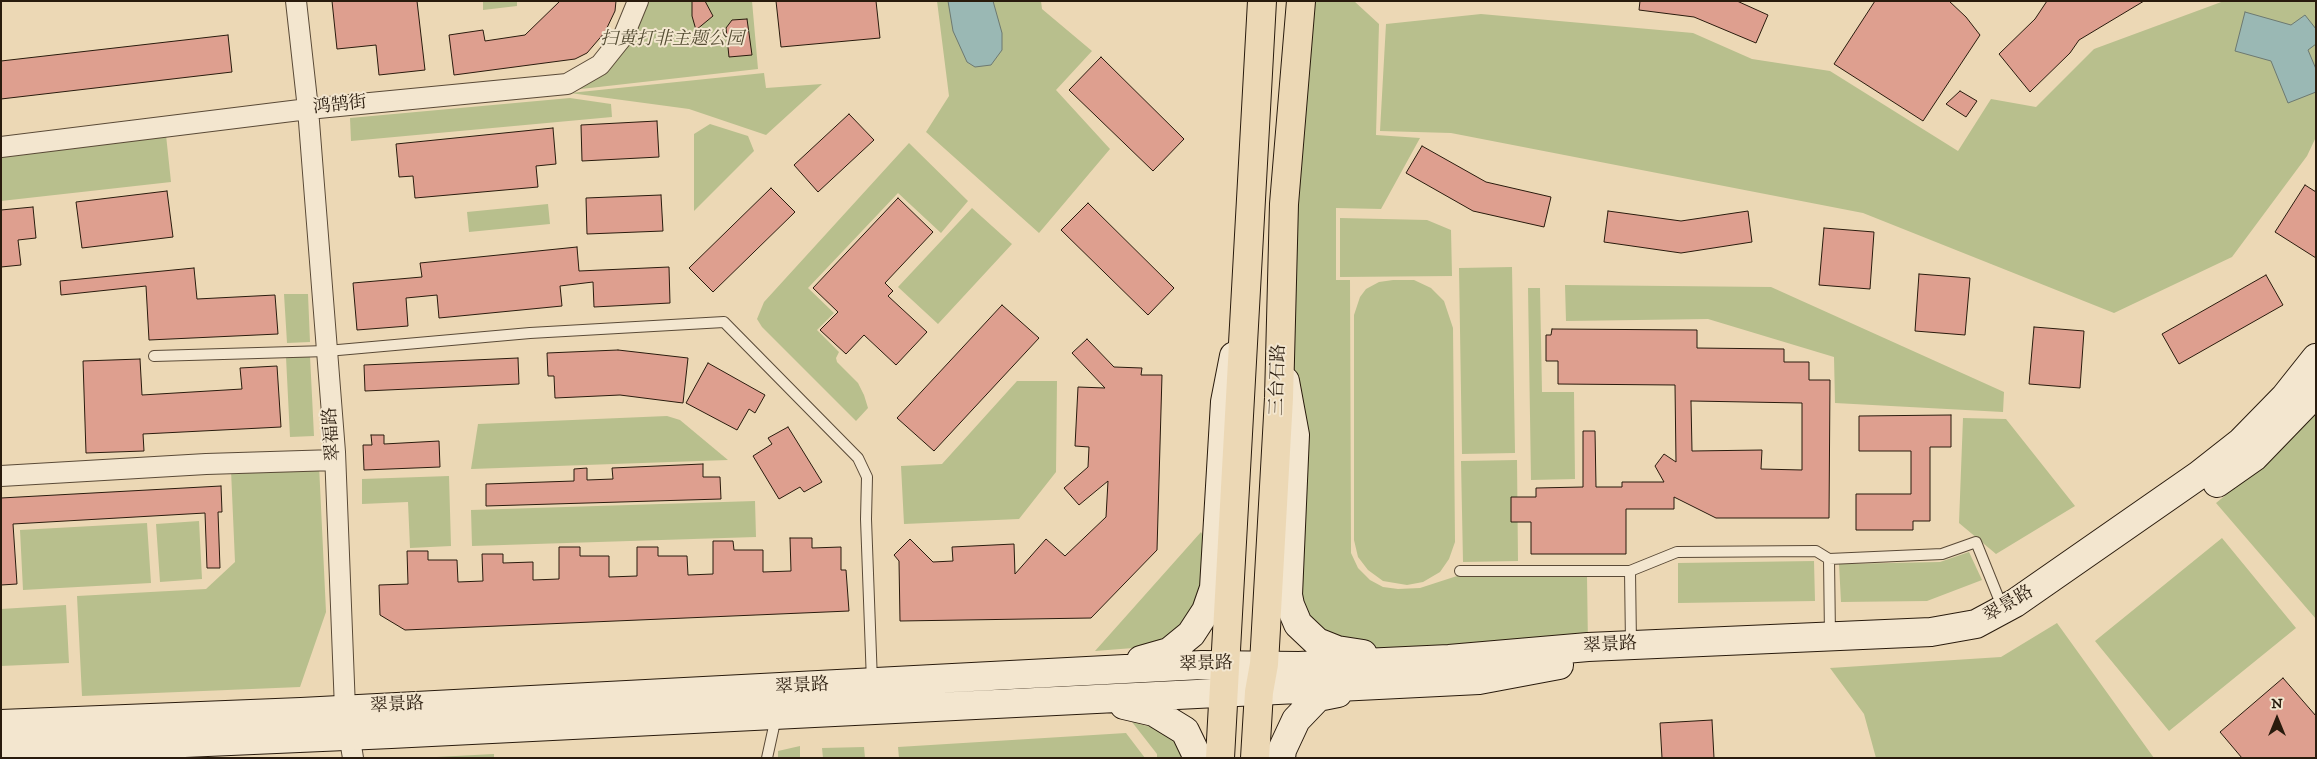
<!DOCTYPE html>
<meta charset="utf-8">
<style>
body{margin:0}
#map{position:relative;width:2317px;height:759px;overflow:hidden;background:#ecd8b5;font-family:"IM FELL DW Pica",serif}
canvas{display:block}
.frame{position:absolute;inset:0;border:2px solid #291b0d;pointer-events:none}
.north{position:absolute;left:2252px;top:694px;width:50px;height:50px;-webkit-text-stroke:4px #f3e6cf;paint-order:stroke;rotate:0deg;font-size:14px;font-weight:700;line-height:20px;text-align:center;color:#291b0d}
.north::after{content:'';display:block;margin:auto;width:18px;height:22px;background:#291b0d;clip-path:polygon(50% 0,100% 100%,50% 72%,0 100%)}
</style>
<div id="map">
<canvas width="2317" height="759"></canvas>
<div class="frame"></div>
<div class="north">N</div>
</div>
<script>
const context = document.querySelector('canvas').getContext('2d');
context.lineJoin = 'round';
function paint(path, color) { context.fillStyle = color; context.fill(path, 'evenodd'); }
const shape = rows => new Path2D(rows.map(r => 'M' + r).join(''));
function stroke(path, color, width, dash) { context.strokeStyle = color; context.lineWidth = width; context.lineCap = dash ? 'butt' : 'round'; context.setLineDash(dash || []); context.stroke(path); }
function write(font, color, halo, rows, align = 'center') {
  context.font = font + ' "IM FELL DW Pica","Noto Serif SC",serif'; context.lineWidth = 4; context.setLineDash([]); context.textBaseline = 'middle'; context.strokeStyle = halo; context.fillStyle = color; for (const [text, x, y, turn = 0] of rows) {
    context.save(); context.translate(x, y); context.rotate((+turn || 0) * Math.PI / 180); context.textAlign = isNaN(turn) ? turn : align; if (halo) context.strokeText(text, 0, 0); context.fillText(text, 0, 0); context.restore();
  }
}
const green = shape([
 [483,1,517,1,517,6,483,10],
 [648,1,752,1,758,69,572,90],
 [937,1,1041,1,1042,9,1092,51,1056,90,1110,149,1039,233,926,132,949,96],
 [1301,1,1354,1,1379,24,1376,135,1420,138,1381,209,1336,208,1336,280,1350,280,1351,553,1358,568,1370,580,1383,587,1398,589,1420,588,1457,576,1587,576,1588,646,1368,655,1304,631,1280,347],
 [2224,1,2316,1,2316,137,2307,156,2232,257,2114,313,1863,213,1451,133,1380,131,1386,24,1481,14,1693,33,1752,59,1830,71,1958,151,1991,99,2036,107,2094,49],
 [764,73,766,88,822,84,766,135,689,109,570,93],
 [570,98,611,104,612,117,351,141,350,118],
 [710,124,748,136,754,151,694,211,694,134],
 [166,135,171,182,1,201,1,154],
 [909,143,968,201,941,233,898,193,808,288,834,313,817,330,839,352,836,358,837,362,858,383,864,395,868,408,856,421,762,327,757,319,764,302],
 [548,204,550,224,469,232,467,212],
 [972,208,1012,244,938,324,898,287],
 [1340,218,1427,220,1451,230,1452,276,1340,277],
 [1512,267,1515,453,1462,454,1459,268],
 [1393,280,1414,280,1431,288,1444,301,1453,328,1455,542,1449,559,1440,572,1423,582,1407,585,1383,581,1368,570,1358,557,1354,540,1354,315,1360,297,1366,289,1379,282],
 [1565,285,1771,287,2004,392,2003,412,1835,403,1834,357,1708,319,1566,321],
 [1528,288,1540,288,1542,392,1574,392,1575,479,1531,480],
 [284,294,308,294,310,342,287,343],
 [310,356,314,436,290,437,286,357],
 [1017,381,1057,381,1056,472,1019,519,904,524,901,466,942,464],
 [2316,412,2316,619,2216,503,2260,467],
 [667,416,680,420,728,460,471,469,478,424],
 [1963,418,2006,419,2075,506,1996,554,1959,523],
 [1517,460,1518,561,1463,562,1461,461],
 [319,465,326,612,300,687,82,696,77,596,206,589,235,562,231,470],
 [449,476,451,546,410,548,408,502,362,504,362,479],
 [755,501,756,537,472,546,471,510],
 [199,521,202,579,160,582,156,524],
 [147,523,151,583,23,590,20,530],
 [1201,532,1209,547,1206,586,1182,630,1159,646,1095,651],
 [2222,538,2296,628,2169,731,2095,641],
 [1969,552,1982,580,1927,601,1841,602,1839,564,1940,562],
 [1814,561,1815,601,1678,603,1678,563],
 [66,605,69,663,1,666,1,609],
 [2057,623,2154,758,1876,758,1864,714,1830,668,2001,657],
 [1132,722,1173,733,1187,758,1157,758,1157,754],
 [1126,733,1145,758,899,758,898,747],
 [800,746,800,758,778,758,778,751],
 [864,747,865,758,823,758,822,748],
 [494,754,494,758,417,758]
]);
const water = shape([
 [948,1,993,1,1002,33,1002,50,991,65,975,67,967,62,953,31,948,1],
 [2245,12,2291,25,2305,15,2316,29,2316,44,2308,50,2316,69,2316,92,2288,103,2271,61,2235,51,2245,12]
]);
const building = shape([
 [332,1,417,1,425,70,379,75,376,45,337,49,332,1],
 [560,1,616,1,615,11,605,32,587,53,575,59,454,75,449,35,483,30,485,41,525,35,560,1],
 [692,1,705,1,713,16,696,30,692,16,692,1],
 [776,1,876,1,880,38,781,47,776,1],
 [1640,1,1737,1,1768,15,1756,43,1694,17,1639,10,1640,1],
 [1875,1,1949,1,1966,17,1980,35,1923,121,1834,64,1875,1],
 [2047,1,2144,1,2079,40,2070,53,2030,92,1999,54,2035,19,2047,1],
 [747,19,752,55,729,57,726,28,732,20,747,19],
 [228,35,232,72,1,99,1,61,228,35],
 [1101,57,1184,139,1153,171,1069,90,1101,57],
 [1960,91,1977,101,1966,117,1946,104,1960,91],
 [849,114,874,140,818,192,794,165,849,114],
 [657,121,659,157,582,161,581,125,657,121],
 [553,128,556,164,536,166,538,187,415,198,413,176,399,177,396,144,553,128],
 [1422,146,1486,182,1551,197,1544,227,1473,211,1406,173,1422,146],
 [2305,185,2316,192,2316,258,2275,232,2305,185],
 [771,188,795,212,713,292,689,268,771,188],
 [167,191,173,237,82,248,76,202,167,191],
 [661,195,663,231,587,234,586,198,661,195],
 [898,198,933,232,885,283,893,291,888,296,927,332,896,365,864,335,846,354,820,330,838,312,813,288,898,198],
 [1088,203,1174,288,1148,315,1061,230,1088,203],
 [33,207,36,238,18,240,21,265,1,267,1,210,33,207],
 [1608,211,1681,221,1748,211,1752,242,1681,253,1604,242,1608,211],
 [1824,228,1874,232,1870,289,1819,285,1824,228],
 [577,247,579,271,669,267,670,303,594,307,593,282,560,286,562,306,439,318,437,295,406,298,408,326,357,330,353,283,422,277,420,263,577,247],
 [194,268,197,299,275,295,278,334,149,340,146,286,61,295,60,281,194,268],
 [1919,274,1970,278,1965,335,1915,331,1919,274],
 [2266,275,2283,305,2179,364,2162,334,2266,275],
 [1002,305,1039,338,934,451,897,418,1002,305],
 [2034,327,2084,331,2080,388,2029,384,2034,327],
 [1552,329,1697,330,1697,348,1784,349,1784,362,1809,362,1809,380,1830,380,1829,518,1716,518,1674,497,1674,509,1626,509,1626,554,1531,554,1531,522,1511,522,1511,497,1536,497,1536,488,1583,487,1583,431,1595,431,1596,487,1622,487,1622,482,1664,482,1655,466,1664,454,1676,462,1675,385,1558,384,1558,361,1546,361,1546,335,1551,335,1552,329],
 [1691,401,1802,403,1802,470,1761,469,1762,450,1692,451,1691,401],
 [1087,339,1114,367,1142,368,1141,375,1162,375,1157,550,1091,618,900,621,899,561,894,555,910,539,933,562,953,561,952,547,1014,544,1015,574,1046,539,1065,556,1106,517,1108,481,1079,505,1064,488,1088,467,1089,447,1075,446,1078,387,1105,388,1072,353,1087,339],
 [618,350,688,358,683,403,620,395,555,398,554,376,548,376,547,353,618,350],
 [518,358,519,384,365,391,364,365,518,358],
 [140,359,142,395,242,389,240,368,277,366,281,427,143,434,144,451,86,453,83,361,140,359],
 [708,363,765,395,755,413,749,409,737,430,686,403,708,363],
 [1951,415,1951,447,1930,447,1930,521,1913,521,1913,530,1856,530,1856,494,1911,494,1911,451,1859,451,1859,416,1951,415],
 [788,427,822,482,804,492,800,487,779,499,753,456,772,444,768,438,788,427],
 [371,435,384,435,384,444,439,441,440,467,364,470,363,445,372,445,371,435],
 [703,464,703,477,720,477,721,499,486,506,486,484,574,481,574,469,587,468,587,480,613,479,612,468,703,464],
 [221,486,222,512,218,512,220,568,207,568,205,513,13,524,17,584,1,585,1,498,221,486],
 [790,538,812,538,812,548,841,547,841,570,846,570,849,611,405,630,380,615,379,585,408,584,407,551,428,551,428,560,457,560,458,582,483,581,482,554,503,554,503,563,533,562,533,580,559,579,559,547,580,547,580,556,609,556,609,577,637,576,637,547,658,547,658,556,687,556,688,575,713,574,713,541,733,541,734,550,763,550,763,572,791,571,790,538],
 [2283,678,2316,716,2316,758,2242,758,2220,732,2283,678],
 [1712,720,1714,758,1662,758,1660,723,1712,720]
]);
const lane = shape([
 [154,356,327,351,530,333,724,322,858,458,867,477,866,519,872,682],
 [1829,559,1942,554,1976,542,2003,609],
 [1460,571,1630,571,1631,644],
 [1630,571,1677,552,1816,551,1829,559,1830,636],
 [767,758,776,717]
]);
const street = shape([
 [296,1,308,109,335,452,345,709,353,758],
 [1,147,308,109,567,84,600,65,624,35,638,1],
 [1,476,206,464,335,460]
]);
const secondary = shape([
 [1285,381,1295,435,1288,595,1290,605,1298,624,1317,642,1337,650,1363,654],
 [2217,483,2254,457,2316,393],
 [1141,660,1169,652,1191,634,1206,611,1214,588,1225,402,1234,356],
 [1124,705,1154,712,1185,731,1198,758],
 [1,724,301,712,1202,665,1299,666,1449,659,1588,647,1931,632,1976,624,2015,603,2199,475,2241,442,2285,397,2316,358],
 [1,751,391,734,1479,680,1559,665],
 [1281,758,1282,750,1296,720,1318,697,1338,693]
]);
const primary = shape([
 [1220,758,1262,1],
 [1255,758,1259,692,1264,664,1279,398,1284,204,1301,1]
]);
const parkNames = [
 ["扫黄打非主题公园",672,40]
];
const streetNames = [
 ["鸿鹄街",340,106,-6],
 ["三台石路",1279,380,-88],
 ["翠福路",333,434,-94],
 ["翠景路",2009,605,-31],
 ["翠景路",1610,646,-3],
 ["翠景路",1206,665,-2],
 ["翠景路",802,687,-3],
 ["翠景路",397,706,-3]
];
paint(green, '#b8bf8d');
paint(water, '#9ab8b4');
stroke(water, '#6d7971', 1);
paint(building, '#de9f8f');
stroke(building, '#291b0d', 1);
stroke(lane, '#5a4a37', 12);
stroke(street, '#5a4a37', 22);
stroke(secondary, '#291b0d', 30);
stroke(primary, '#291b0d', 30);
stroke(lane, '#f3e6cf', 10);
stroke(street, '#f3e6cf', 20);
stroke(secondary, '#f3e6cf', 28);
stroke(primary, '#ecd8b5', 28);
write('italic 18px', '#544c33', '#f3e6cf', parkNames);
write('18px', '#291b0d', '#f3e6cf', streetNames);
</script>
